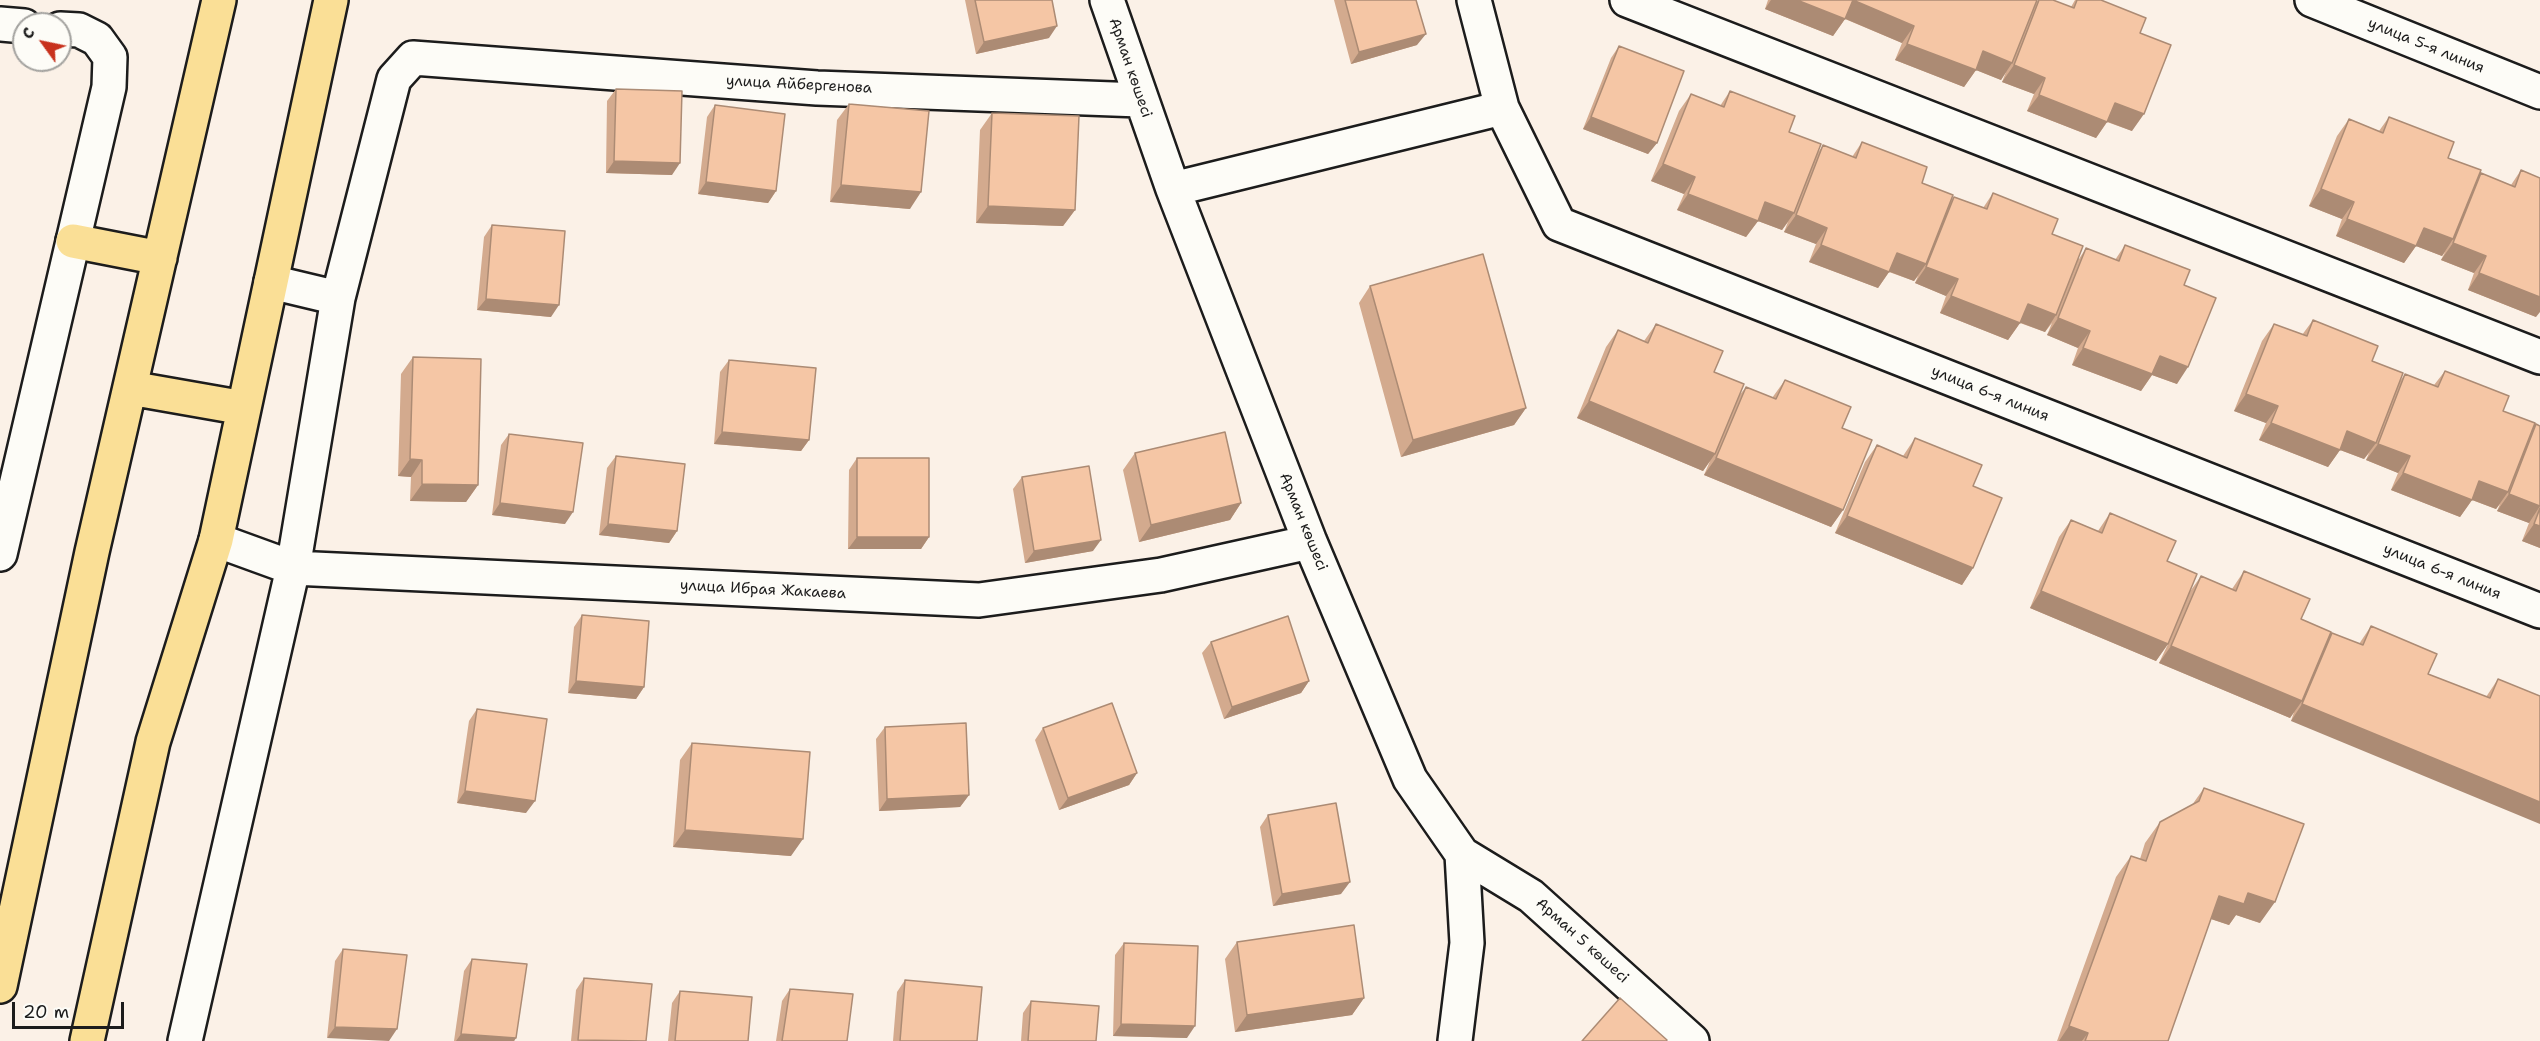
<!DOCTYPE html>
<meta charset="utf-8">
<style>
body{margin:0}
#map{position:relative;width:2540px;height:1041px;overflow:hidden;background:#fbf1e7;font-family:"Shantell Sans",sans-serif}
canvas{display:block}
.north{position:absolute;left:12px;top:12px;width:60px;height:60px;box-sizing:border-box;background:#fdfcf7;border:2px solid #a3a29f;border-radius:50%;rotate:303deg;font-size:16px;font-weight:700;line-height:24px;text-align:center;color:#1c1c1c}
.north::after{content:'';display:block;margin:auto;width:21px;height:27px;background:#c8321e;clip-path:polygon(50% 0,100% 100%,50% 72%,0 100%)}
.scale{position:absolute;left:12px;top:1002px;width:112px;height:27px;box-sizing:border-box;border:3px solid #1c1c1c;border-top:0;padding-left:8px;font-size:18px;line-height:21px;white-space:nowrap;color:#1c1c1c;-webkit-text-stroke:4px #fdfcf7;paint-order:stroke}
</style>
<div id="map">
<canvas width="2540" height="1041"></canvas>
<div class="north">С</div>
<div class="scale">20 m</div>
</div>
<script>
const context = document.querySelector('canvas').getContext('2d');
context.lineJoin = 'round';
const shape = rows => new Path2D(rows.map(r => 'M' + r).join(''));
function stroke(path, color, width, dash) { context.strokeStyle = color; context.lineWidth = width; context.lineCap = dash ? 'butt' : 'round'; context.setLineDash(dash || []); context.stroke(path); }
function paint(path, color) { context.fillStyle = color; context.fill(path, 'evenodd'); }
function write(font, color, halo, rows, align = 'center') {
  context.font = font + ' "Shantell Sans",sans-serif'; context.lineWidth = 4.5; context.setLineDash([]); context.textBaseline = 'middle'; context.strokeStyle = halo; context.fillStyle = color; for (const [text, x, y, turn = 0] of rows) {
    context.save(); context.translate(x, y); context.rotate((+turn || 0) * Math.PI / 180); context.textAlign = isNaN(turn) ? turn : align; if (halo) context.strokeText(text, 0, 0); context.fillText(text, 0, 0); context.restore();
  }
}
const minor = shape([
 [1107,0,1173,189,1310,542,1410,779,1462,854,1467,943,1455,1041],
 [1474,0,1502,108,1559,224,2540,611],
 [1627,0,2540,357],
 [2312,0,2540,92],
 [0,24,24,26],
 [1173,189,1502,108],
 [271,282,338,298],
 [216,540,293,568,979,600,1161,575,1310,542],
 [0,554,109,87,110,57,97,39,79,30,60,29],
 [1462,854,1531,896,1692,1041],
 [185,1041,293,568,338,298,394,79,413,58,817,88,1140,100]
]);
const major = shape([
 [73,241,160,258],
 [130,388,244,408],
 [0,986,92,552,219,0],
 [87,1041,153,742,216,540,331,0]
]);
const wall = shape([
 [965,0,1052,0,1049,38,976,54],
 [1334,0,1416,0,1417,45,1351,64],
 [1768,0,2037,0,2035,4,2038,0,2053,0,2071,7,2075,0,2101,0,2140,33,2132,131,2107,122,2096,138,2027,111,2034,94,2002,82,2006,72,2001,80,1976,70,1964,87,1895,60,1902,43,1845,19,1833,36,1765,9],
 [1619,46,1657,143,1648,154,1583,129,1611,58],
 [616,89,672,175,606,173,607,101],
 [1730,91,1789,132,1817,154,1823,145,1852,157,1862,142,1950,202,1954,197,1983,208,1993,193,2052,234,2079,259,2086,248,2115,260,2125,245,2184,285,2177,384,2152,375,2141,391,2072,365,2078,348,2047,335,2052,323,2045,332,2020,323,2008,340,1940,313,1946,296,1915,283,1918,276,1914,281,1889,272,1878,288,1809,262,1816,244,1784,232,1788,222,1782,230,1758,221,1746,237,1677,210,1684,194,1651,181,1679,111,1691,94,1720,106],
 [849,104,910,209,830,202,837,120],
 [715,105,776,191,768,203,698,194,707,117],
 [992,113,1075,210,1063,226,976,223,980,130],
 [2389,117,2478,178,2481,173,2511,185,2521,170,2536,317,2468,290,2474,273,2441,260,2445,252,2442,256,2416,246,2404,263,2336,236,2342,219,2309,206,2337,136,2349,119,2379,131],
 [492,225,551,317,477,310,484,237],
 [1370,286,1526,408,1514,425,1401,457,1359,303],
 [2313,320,2400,381,2405,374,2434,385,2445,371,2532,431,2536,424,2540,426,2540,548,2522,541,2529,523,2497,511,2500,504,2496,509,2472,500,2460,517,2391,490,2398,473,2366,460,2369,453,2364,459,2340,450,2328,467,2259,440,2266,423,2234,411,2262,341,2274,324,2302,335],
 [1656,324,1714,372,1738,397,1746,387,1772,398,1785,380,1842,428,1843,510,1831,527,1704,475,1710,461,1703,471,1577,418,1606,347,1618,330,1644,341],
 [413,357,478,485,466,502,410,501,411,477,398,476,401,374],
 [729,360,809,440,801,451,714,444,720,372],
 [509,434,565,524,492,515,501,445],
 [1915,438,1973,486,1973,568,1962,585,1835,533,1865,462,1877,445,1903,456],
 [1135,453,1241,503,1230,520,1139,542,1123,470],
 [616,456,677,531,669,543,599,535,607,468],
 [857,458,929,537,921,549,848,549,849,470],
 [1022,477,1093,551,1025,563,1013,489],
 [2110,513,2167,561,2189,593,2201,576,2232,589,2244,571,2301,619,2329,637,2332,633,2359,644,2371,626,2428,674,2486,697,2498,679,2540,696,2291,721,2294,712,2290,718,2159,663,2168,644,2156,661,2030,608,2059,537,2071,520,2098,531],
 [582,615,644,687,636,699,568,693,574,627],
 [1211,642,1309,681,1301,693,1224,719,1202,653],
 [477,709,526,813,457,803,469,721],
 [885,727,969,795,960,807,879,811,876,739],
 [1043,728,1137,773,1129,785,1059,810,1035,740],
 [692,743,791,856,673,847,680,760],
 [2204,788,2260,923,2236,915,2229,925,2211,919,2168,1041,2057,1041,2116,877,2131,856,2140,859,2145,843,2160,822,2192,805],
 [1268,815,1341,894,1273,906,1260,827],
 [1237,942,1364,998,1352,1015,1235,1032,1225,959],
 [1124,943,1187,1038,1113,1036,1115,955],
 [343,949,407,955,327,1038,335,961],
 [472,959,516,1038,514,1041,454,1041,464,971],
 [584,978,646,1041,571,1041,576,990],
 [905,980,977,1041,893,1041,897,992],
 [790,989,847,1041,776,1041,782,1001],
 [680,991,748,1041,668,1041,672,1003],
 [1031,1001,1096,1041,1021,1041,1023,1013]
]);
const shadedWall = shape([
 [1771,0,1797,0,1845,19,1833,36,1765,9],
 [1853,0,1914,26,1902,43,1841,17],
 [1057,26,1049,38,976,54,984,42],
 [1426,34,1417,45,1351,64,1359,52],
 [1907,44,1976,70,1964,87,1895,60],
 [1983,51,2012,63,2001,80,1971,68],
 [2014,65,2045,78,2034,94,2002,82],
 [2039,95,2107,122,2096,138,2027,111],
 [2115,103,2144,114,2132,131,2103,120],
 [1591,117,1657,143,1648,154,1583,129],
 [614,161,680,163,672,175,606,173],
 [1663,164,1695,177,1684,194,1651,181],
 [706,182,776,191,768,203,698,194],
 [841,185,921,192,910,209,830,202],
 [2321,189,2354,202,2342,219,2309,206],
 [1688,194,1765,202,1794,213,1782,230,1758,221,1746,237,1677,210],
 [988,206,1075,210,1063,226,976,223],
 [1796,215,1827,228,1816,244,1784,232],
 [2347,219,2424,228,2453,239,2442,256,2416,246,2404,263,2336,236],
 [2453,243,2486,256,2474,273,2441,260],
 [1821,245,1889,272,1878,288,1809,262],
 [1897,253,1926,264,1914,281,1885,270],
 [1926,267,1958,279,1946,296,1915,283],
 [2479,273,2540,297,2540,312,2536,317,2468,290],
 [1951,296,2020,323,2008,340,1940,313],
 [486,299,559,305,551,317,477,310],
 [2028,304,2056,315,2045,332,2016,321],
 [2058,318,2090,331,2078,348,2047,335],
 [2083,348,2160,356,2188,367,2177,384,2152,375,2141,391,2072,365],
 [2246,394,2278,406,2266,423,2234,411],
 [1589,401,1715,454,1703,471,1577,418],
 [1526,408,1514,425,1401,457,1413,440],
 [2271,423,2340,450,2328,467,2259,440],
 [2347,431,2376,443,2364,459,2335,448],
 [722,432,809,440,801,451,714,444],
 [2378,444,2410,456,2398,473,2366,460],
 [1716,458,1843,510,1831,527,1704,475],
 [410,459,422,460,411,477,398,476],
 [2403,473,2472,500,2460,517,2391,490],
 [2479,481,2508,492,2496,509,2467,498],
 [422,484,478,485,466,502,410,501],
 [2509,494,2540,506,2529,523,2497,511],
 [500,503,573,512,565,524,492,515],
 [1241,503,1230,520,1139,542,1151,525],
 [1847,516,1973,568,1962,585,1835,533],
 [608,524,677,531,669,543,599,535],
 [2534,524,2540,526,2540,548,2522,541],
 [857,537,929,537,921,549,848,549],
 [1101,540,1093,551,1025,563,1034,551],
 [2041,591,2168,644,2156,661,2030,608],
 [2171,646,2302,701,2290,718,2159,663],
 [576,681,644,687,636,699,568,693],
 [1309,681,1301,693,1224,719,1232,707],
 [2302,704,2540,802,2540,824,2291,721],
 [1137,773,1129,785,1059,810,1068,798],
 [465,791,535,801,526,813,457,803],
 [969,795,960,807,879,811,887,799],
 [685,830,803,839,791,856,673,847],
 [1350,882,1341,894,1273,906,1282,894],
 [2248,893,2275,902,2260,923,2236,915,2229,925,2205,917,2219,896],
 [1364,998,1352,1015,1235,1032,1247,1015],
 [1121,1024,1195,1026,1187,1038,1113,1036],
 [2069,1026,2088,1033,2082,1041,2059,1041],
 [335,1027,397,1029,389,1041,327,1038],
 [461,1034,516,1038,514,1041,456,1041]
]);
const building = shape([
 [975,0,1052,0,1057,26,984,42,975,0],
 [1345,0,1416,0,1426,34,1359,52,1345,0],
 [1797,0,2037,0,2012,63,1983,51,1976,70,1907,44,1914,26,1853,0,1845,19,1797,0],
 [2039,0,2053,0,2074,8,2077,0,2101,0,2146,18,2140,33,2171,45,2144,114,2115,103,2107,122,2039,95,2045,78,2014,65,2039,0],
 [1619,46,1684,71,1657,143,1591,117,1619,46],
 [616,89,682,91,680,163,614,161,616,89],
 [1730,91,1795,116,1789,132,1821,144,1794,213,1765,202,1758,221,1688,194,1695,177,1663,164,1691,94,1724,107,1730,91],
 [849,104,929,111,921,192,841,185,849,104],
 [715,105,785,114,776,191,706,182,715,105],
 [992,113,1079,116,1075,210,988,206,992,113],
 [2389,117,2454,142,2448,158,2481,170,2453,239,2424,228,2416,246,2347,219,2354,202,2321,189,2349,119,2383,133,2389,117],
 [1862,142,1927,167,1922,183,1953,195,1926,264,1897,253,1889,272,1821,245,1827,228,1796,215,1823,145,1856,158,1862,142],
 [2521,170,2540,178,2540,297,2479,273,2486,256,2453,243,2481,173,2515,187,2521,170],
 [1993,193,2058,219,2052,234,2083,246,2056,315,2028,304,2020,323,1951,296,1958,279,1926,267,1954,197,1987,209,1993,193],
 [492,225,565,231,559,305,486,299,492,225],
 [2125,245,2190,270,2184,285,2216,298,2188,367,2160,356,2152,374,2083,348,2090,331,2058,318,2086,248,2119,261,2125,245],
 [1483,254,1526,408,1413,440,1370,286,1483,254],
 [2313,320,2378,346,2372,361,2403,373,2376,443,2347,431,2340,450,2271,423,2278,406,2246,394,2274,324,2307,336,2313,320],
 [1656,324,1723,351,1714,372,1744,384,1715,454,1589,401,1618,330,1648,343,1656,324],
 [413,357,481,359,478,485,422,484,422,460,410,459,413,357],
 [729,360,816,368,809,440,722,432,729,360],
 [2445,371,2509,396,2503,411,2535,423,2508,492,2479,481,2472,500,2403,473,2410,456,2378,444,2405,374,2438,387,2445,371],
 [1785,380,1851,407,1842,428,1872,440,1843,510,1716,458,1746,387,1776,399,1785,380],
 [2536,424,2540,426,2540,506,2509,494,2536,424],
 [1225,432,1241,503,1151,525,1135,453,1225,432],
 [509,434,583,443,573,512,500,503,509,434],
 [1915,438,1982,465,1973,486,2002,498,1973,568,1847,516,1877,445,1907,458,1915,438],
 [616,456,685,464,677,531,608,524,616,456],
 [857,458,929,458,929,537,857,537,857,458],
 [1089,466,1101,540,1034,551,1022,477,1089,466],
 [2540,508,2540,526,2534,524,2540,508],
 [2110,513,2176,541,2167,561,2197,574,2168,644,2041,591,2071,520,2102,533,2110,513],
 [2244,571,2310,599,2301,619,2331,632,2302,701,2171,646,2201,576,2236,591,2244,571],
 [582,615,649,621,644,687,576,681,582,615],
 [1288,616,1309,681,1232,707,1211,642,1288,616],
 [2371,626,2437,654,2428,674,2490,698,2498,679,2540,696,2540,802,2302,704,2332,633,2363,645,2371,626],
 [1112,703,1137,773,1068,798,1043,728,1112,703],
 [477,709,547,719,535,801,465,791,477,709],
 [966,723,969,795,887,799,885,727,966,723],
 [692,743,810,752,803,839,685,830,692,743],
 [2204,788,2304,824,2275,902,2248,893,2244,904,2219,896,2168,1041,2085,1041,2088,1033,2069,1026,2131,856,2146,861,2160,822,2199,801,2204,788],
 [1336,803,1350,882,1282,894,1268,815,1336,803],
 [1354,925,1364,998,1247,1015,1237,942,1354,925],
 [1124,943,1198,946,1195,1026,1121,1024,1124,943],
 [343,949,407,955,397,1029,335,1027,343,949],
 [472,959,527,964,516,1038,461,1034,472,959],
 [584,978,652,984,646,1041,578,1040,584,978],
 [905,980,982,987,977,1041,900,1041,905,980],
 [790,989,853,994,847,1041,782,1041,790,989],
 [680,991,752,997,748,1041,675,1041,680,991],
 [1620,998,1667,1040,1666,1041,1582,1041,1620,998],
 [1031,1001,1099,1006,1096,1041,1028,1041,1031,1001]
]);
const streetNames = [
 ["улица 5-я линия",2426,46,22],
 ["Арман көшесі",1130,68,71],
 ["улица Айбергенова",799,85,3],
 ["улица 6-я линия",1990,394,22],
 ["Арман көшесі",1303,522,68],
 ["улица 6-я линия",2442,572,22],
 ["улица Ибрая Жакаева",763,590,3],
 ["Арман 5 көшесі",1582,941,42]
];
stroke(minor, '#1c1c1c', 38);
stroke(major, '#1c1c1c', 38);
stroke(minor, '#fdfcf7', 33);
stroke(major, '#fadf96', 33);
paint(wall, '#d3aa8e');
paint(shadedWall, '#ac8b74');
paint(building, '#f5c6a5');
stroke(building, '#ac8b74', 1.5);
write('15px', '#1c1c1c', '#fdfcf7', streetNames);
</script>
